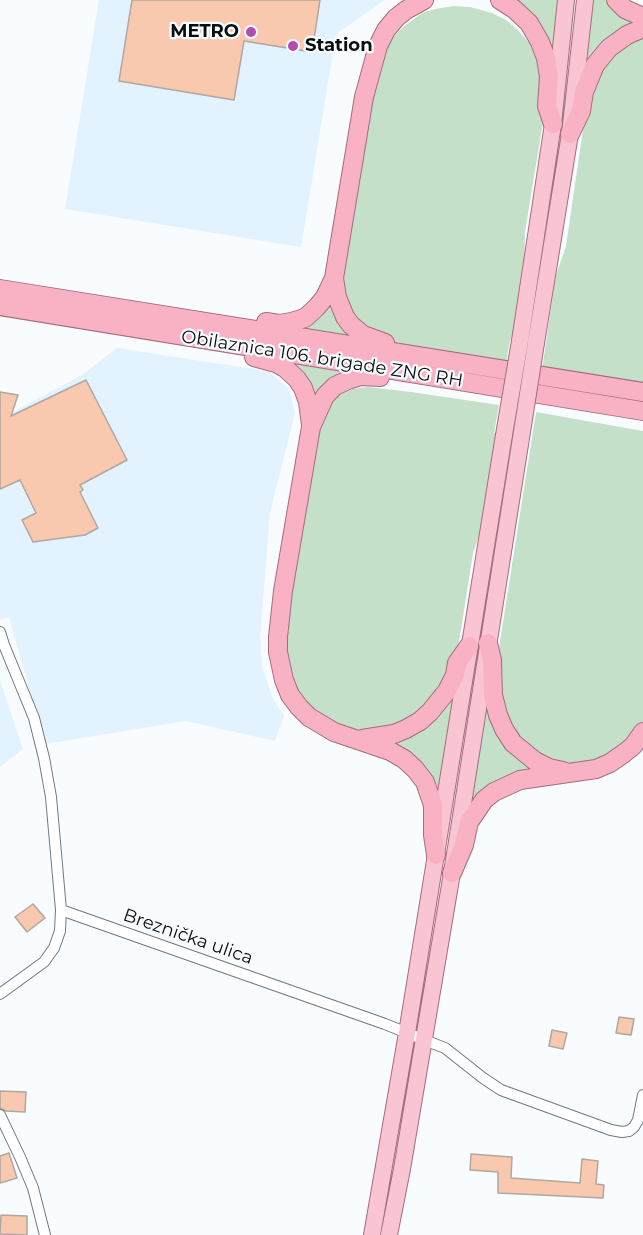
<!DOCTYPE html>
<meta charset="utf-8">
<style>
body{margin:0}
canvas{display:block;background:#f8fcff}
</style>
<canvas width="643" height="1235"></canvas>
<script>
const context = document.querySelector('canvas').getContext('2d');
context.lineJoin = 'round';
function paint(path, color) { context.fillStyle = color; context.fill(path, 'evenodd'); }
const shape = rows => new Path2D(rows.map(r => 'M' + r).join(''));
function stroke(path, color, width, dash) { context.strokeStyle = color; context.lineWidth = width; context.lineCap = dash ? 'butt' : 'round'; context.setLineDash(dash || []); context.stroke(path); }
function write(font, color, halo, rows, align = 'center') {
  context.font = font + ' Montserrat,sans-serif'; context.lineWidth = 4.5; context.setLineDash([]); context.textBaseline = 'middle'; context.strokeStyle = halo; context.fillStyle = color; for (const [text, x, y, turn = 0] of rows) {
    context.save(); context.translate(x, y); context.rotate((+turn || 0) * Math.PI / 180); context.textAlign = isNaN(turn) ? turn : align; if (halo) context.strokeText(text, 0, 0); context.fillText(text, 0, 0); context.restore();
  }
}
const built = shape([
 [99,0,385,0,336,34,301,247,65,209],
 [117,348,247,368,269,372,289,389,295,413,270,513,260,636,262,666,272,697,284,716,275,741,185,721,45,744,9,617,0,620,0,417,7,415,82,375],
 [0,680,23,749,0,767]
]);
const green = shape([
 [512,0,562,0,555,60],
 [590,0,610,0,643,19,584,76],
 [454,6,470,7,492,13,506,20,518,30,530,44,538,60,542,80,543,122,525,232,524,274,514,340,510,340,506,363,400,345,367,333,357,326,339,287,367,111,383,53,392,39,403,27,422,13,435,9],
 [643,38,643,383,613,381,542,370,556,275,566,246,587,102,600,73,610,58,635,40],
 [328,297,357,340,289,326],
 [286,359,355,370,315,403],
 [367,387,411,392,499,405,494,433,498,435,483,523,473,553,457,655,452,671,409,725,360,736,301,704,283,652,315,431,327,406,339,395,353,389],
 [536,412,643,431,643,724,632,743,585,769,543,763,507,728,495,673],
 [457,691,438,800,383,740],
 [486,695,543,770,468,807]
]);
const building = shape([
 [132,0,320,0,312,52,244,41,234,100,119,81,132,0],
 [86,380,127,460,80,485,83,490,80,492,98,528,85,535,33,542,22,520,36,513,20,480,0,489,0,392,18,395,11,416,86,380],
 [33,904,45,918,27,932,15,917,33,904],
 [619,1017,634,1019,631,1035,616,1033,619,1017],
 [552,1030,567,1033,563,1049,549,1046,552,1030],
 [0,1091,26,1092,25,1112,6,1111,0,1108,0,1091],
 [9,1153,17,1178,0,1183,0,1156,9,1153],
 [471,1154,512,1157,511,1178,580,1183,582,1159,598,1161,596,1184,604,1185,603,1198,498,1193,498,1172,470,1170,471,1154],
 [1,1215,27,1216,27,1235,0,1234,1,1215]
]);
const minor = shape([
 [0,632,4,645,34,718,44,758,51,797,61,910],
 [0,994,44,962,54,948,60,931,61,910,385,1024,432,1043,445,1048,483,1078,501,1090,611,1130,622,1132,629,1131,634,1127,638,1120,643,1095],
 [0,1115,20,1157,33,1188,45,1235]
]);
const primary = shape([
 [520,341,553,124,566,0],
 [536,343,570,134,585,0],
 [372,1235,407,1033,504,435],
 [389,1235,402,1169,452,873,521,438]
]);
const trunk = shape([
 [500,0,514,9,529,23,540,42,546,58,549,77,547,106,553,124],
 [616,0,625,9,643,17],
 [570,134,581,111,584,92,595,65,609,48,627,35,643,28],
 [334,278,337,297,345,317,351,325,363,335,385,343],
 [0,289,643,392],
 [0,306,643,411],
 [266,322,279,324,291,322,305,318,317,307,325,297,334,278,364,97,378,46,386,30,396,18,406,10,424,0],
 [254,357,276,363,285,368,297,379,303,388,308,402,311,425],
 [380,377,361,376,348,380,335,386,325,396,311,427,283,591,278,637,278,652,284,680,290,695,299,707,309,717,334,732,390,751,404,759,415,769,425,782,433,805,433,835,436,855],
 [488,643,492,660,493,695,498,715,504,729,513,743,535,761,549,768,563,771],
 [362,739,394,734,406,729,420,721,430,712,447,691,455,675,457,663,469,646],
 [452,873,464,845,469,822,484,800,494,792,520,780,596,769,610,763,623,754,633,746,643,732]
]);
const primaryBridge = shape([
 [504,435,520,341],
 [521,438,536,343]
]);
const markers = [
 [251,32,6,"#b14cb0"],
 [293,46,6,"#b14cb0"]
];
const poiNames = [
 ["METRO",239,32],
 ["Station",305,46,"left"]
];
const streetNames = [
 ["Obilaznica 106. brigade ZNG RH",322,359,9],
 ["Breznička ulica",188,937,19]
];
paint(built, '#e2f2fe');
paint(green, '#c5e0c9');
paint(building, '#f8c9ae');
stroke(building, '#b0a7a1', 1.5);
stroke(minor, '#70787e', 12);
stroke(primary, '#a46c7c', 18);
stroke(trunk, '#a46c7c', 20);
stroke(minor, '#fff', 10);
stroke(primary, '#fac5d3', 16);
stroke(trunk, '#f8b2c4', 18);
stroke(primaryBridge, '#a46c7c', 18, []);
stroke(primaryBridge, '#fac5d3', 16);
for (const [x, y, r, color] of markers) { const dot = new Path2D(); dot.arc(x, y, r, 0, 2 * Math.PI); context.fillStyle = color; context.fill(dot); stroke(dot, '#f8fcff', 2); }
write('bold 18px', '#0b0e10', '#f8fcff', poiNames, 'right');
write('18px', '#0b0e10', '#f8fcff', streetNames);
</script>
